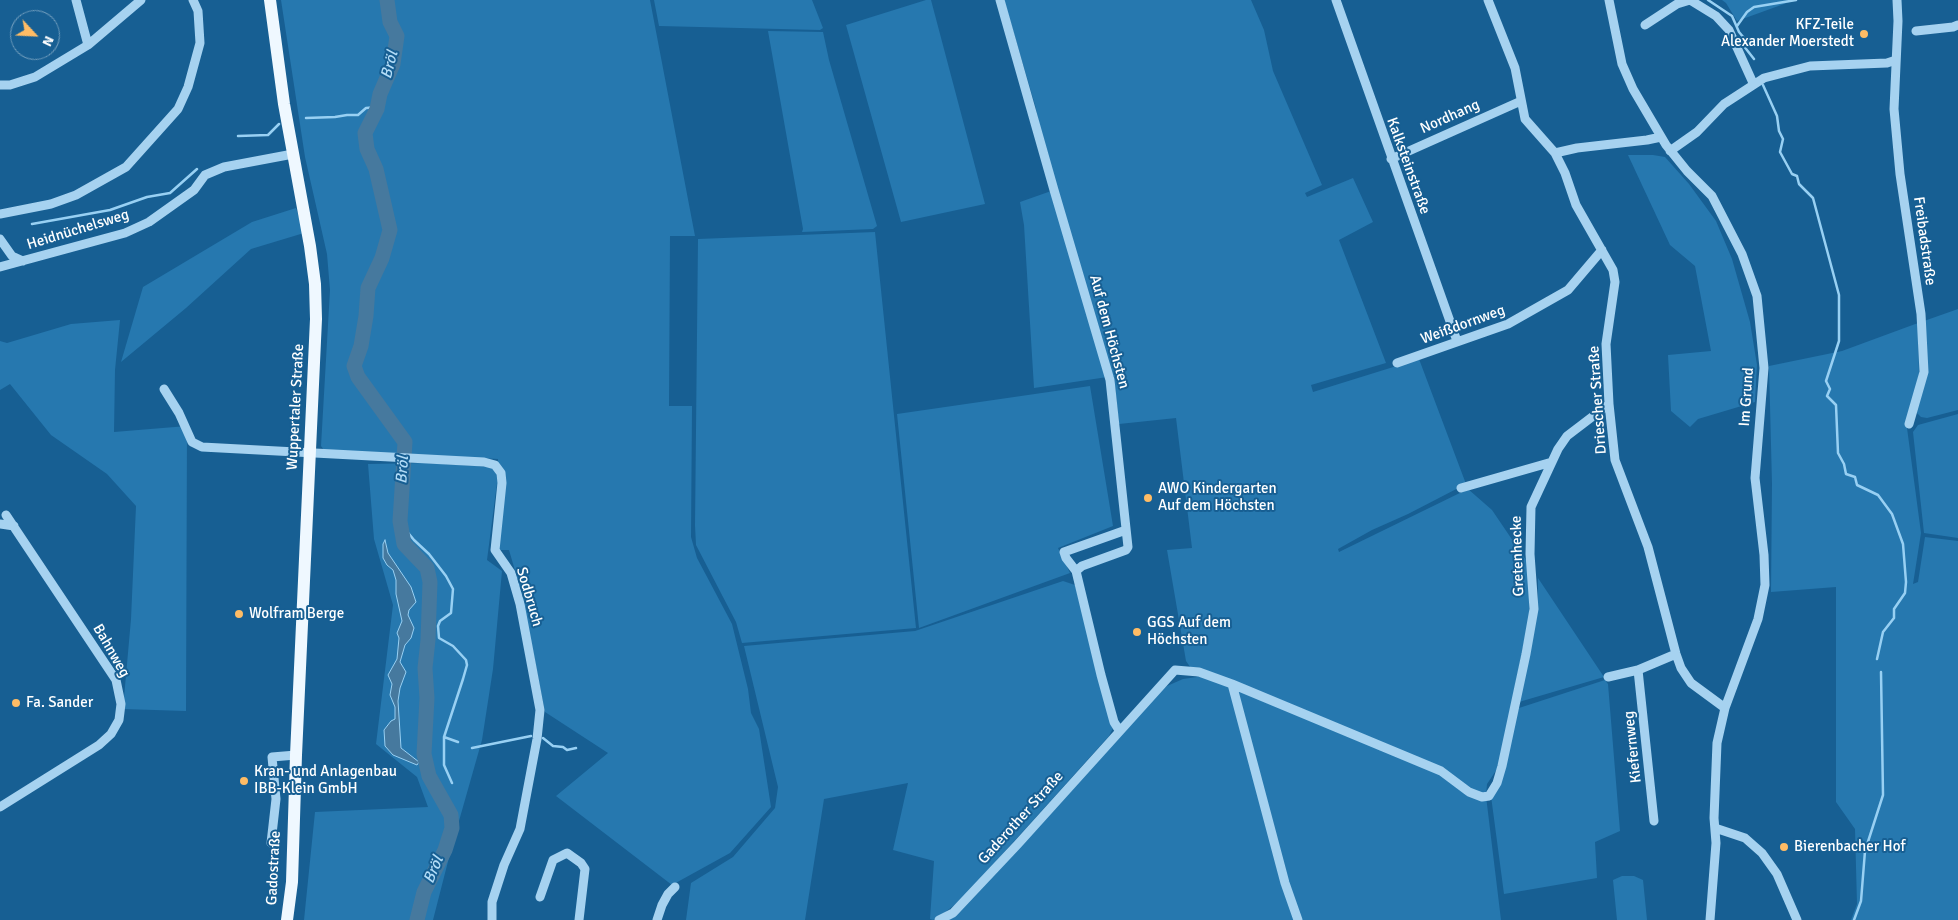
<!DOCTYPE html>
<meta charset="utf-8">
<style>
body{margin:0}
#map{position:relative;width:1958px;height:920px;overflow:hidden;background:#175f93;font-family:Signika,sans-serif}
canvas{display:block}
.north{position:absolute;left:10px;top:10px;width:50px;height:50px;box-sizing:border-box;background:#175f93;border:1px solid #749fbe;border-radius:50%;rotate:115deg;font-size:14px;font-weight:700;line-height:20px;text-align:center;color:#fff}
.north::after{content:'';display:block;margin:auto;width:18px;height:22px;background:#ffbc65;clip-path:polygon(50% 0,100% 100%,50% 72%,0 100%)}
</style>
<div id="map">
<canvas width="1958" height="920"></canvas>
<div class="north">N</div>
</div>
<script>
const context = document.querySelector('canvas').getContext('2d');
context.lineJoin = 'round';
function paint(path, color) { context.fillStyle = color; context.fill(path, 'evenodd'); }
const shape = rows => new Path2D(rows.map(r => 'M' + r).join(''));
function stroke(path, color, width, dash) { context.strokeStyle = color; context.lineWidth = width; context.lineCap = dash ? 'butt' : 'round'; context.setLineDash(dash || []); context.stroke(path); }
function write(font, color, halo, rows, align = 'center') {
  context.font = font + ' Signika,sans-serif'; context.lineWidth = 4; context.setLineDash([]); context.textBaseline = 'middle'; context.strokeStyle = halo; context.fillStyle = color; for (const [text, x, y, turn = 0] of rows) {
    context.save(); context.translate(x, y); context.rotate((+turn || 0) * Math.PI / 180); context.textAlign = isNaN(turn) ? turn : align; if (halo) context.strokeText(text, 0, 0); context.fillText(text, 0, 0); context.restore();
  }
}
const green = shape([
 [281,0,650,0,695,236,670,236,669,406,692,406,691,537,697,558,732,624,748,689,751,713,759,729,771,807,730,853,672,885,556,796,608,753,545,712,521,591,509,550,495,550,497,483,487,560,502,571,493,669,482,740,453,842,433,920,304,920,315,812,428,807,417,777,376,744,393,605,374,539,368,464,426,463,493,467,498,473,498,459,324,450,321,446,330,290,327,254,305,157],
 [654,0,812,0,823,28,820,30,659,26],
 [926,0,931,0,985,204,901,222,846,25],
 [1004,0,1251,0,1264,30,1273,71,1322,185,1305,193,1307,197,1353,178,1373,222,1339,240,1386,363,1311,385,1313,392,1419,359,1466,484,1408,514,1372,530,1338,549,1339,552,1468,489,1492,510,1530,566,1529,617,1499,766,1487,784,1486,796,1501,920,946,920,1157,694,1167,686,1183,679,1197,677,1186,661,1167,550,1192,548,1176,418,1119,424,1114,376,1034,388,1024,225,1020,202,1054,190,1035,105],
 [1722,0,1795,0,1737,21,1726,3],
 [768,31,823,32,829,60,877,226,873,229,802,232,803,229],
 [1628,155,1653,155,1665,157,1689,184,1716,221,1732,259,1750,322,1757,365,1755,402,1698,419,1690,427,1671,411,1668,355,1711,351,1695,266,1670,245],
 [296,208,304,233,251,249,186,308,121,362,143,287,252,222],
 [875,232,916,628,742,643,736,622,696,545,695,525,698,239],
 [1958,309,1958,410,1927,418,1921,417,1916,412,1918,401,1924,321],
 [120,320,115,370,114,432,187,426,186,711,123,709,131,619,136,506,107,474,51,435,10,384,0,390,0,341,7,343,71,324],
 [1918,323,1919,374,1908,419,1907,428,1921,533,1913,584,1918,582,1925,537,1958,541,1958,920,1851,920,1857,904,1855,829,1836,802,1836,587,1771,592,1772,484,1769,366,1842,351],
 [1090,386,1113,526,1058,548,1070,573,919,628,897,414],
 [1958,414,1958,538,1924,533,1913,432,1918,425],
 [1538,578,1604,677,1519,702,1538,608],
 [1063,581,1075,585,1113,728,1109,736,961,900,944,913,933,920,930,919,934,861,893,850,908,783,824,799,805,920,686,920,691,883,733,857,775,808,778,787,744,646,915,631],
 [1605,680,1608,684,1620,831,1595,842,1597,878,1504,894,1491,796,1519,708],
 [1622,876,1634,876,1643,880,1647,920,1617,920,1613,880]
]);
const water = shape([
 [385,540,388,553,411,587,416,602,409,610,408,615,414,628,411,638,405,645,400,662,406,672,400,688,398,701,401,748,419,762,417,765,393,755,385,746,384,730,391,721,395,719,395,707,390,695,392,684,388,675,397,659,399,638,397,633,402,621,396,594,396,580,393,570,387,565,383,558,383,544,385,540]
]);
const stream = shape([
 [1708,0,1732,16,1739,32,1744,38,1743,45,1754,59],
 [1737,26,1747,12,1754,7,1796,0],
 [1763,85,1777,116,1779,131,1783,139,1780,152,1792,174,1797,176,1799,184,1813,198,1839,295,1839,341,1826,381,1830,389,1827,396,1836,405,1838,453,1844,464,1846,474,1855,477,1857,485,1878,495,1892,514,1903,544,1906,582,1905,593,1894,609,1894,618,1883,632,1877,659],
 [306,118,335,117,347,115,358,115,366,108,378,107],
 [238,136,268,135,279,124],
 [32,224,110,210,147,197,170,193,197,169],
 [400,523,414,540,429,554,446,576,453,589,451,613,440,621,438,626,439,638,453,646,466,660,467,665,463,679,444,737,458,742],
 [444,737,444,765,452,783],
 [543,738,553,746,563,747,567,750,576,748],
 [472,748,531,736],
 [1854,920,1861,901,1865,851,1883,795,1881,672]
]);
const river = shape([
 [387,0,390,22,397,36,393,64,380,94,377,109,365,133,367,149,376,169,390,230,382,258,368,288,366,316,361,346,354,366,358,377,405,442,400,521,404,544,427,568,430,582,428,640,425,668,427,698,424,754,429,776,451,815,452,828,445,850,424,892,417,920]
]);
const minor = shape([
 [76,0,88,45],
 [1000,0,1054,190,1110,380,1128,547,1126,550,1082,566,1076,571],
 [1336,0,1457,341],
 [1488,0,1515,68,1525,119,1555,153,1565,173,1576,205,1613,270,1615,282,1606,344,1609,404,1615,460,1648,547,1676,654,1681,668,1691,683,1725,708],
 [1609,0,1622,64,1633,89,1666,145,1687,171,1712,196,1742,254,1757,296,1764,368,1755,478,1764,555,1765,585,1758,619,1725,708,1717,743,1714,818,1716,843,1710,920],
 [1897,0,1898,21,1894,109,1900,174,1921,314,1924,372,1909,424],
 [1645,25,1677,4,1690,0,1716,16,1729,30,1753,83],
 [1916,31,1953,27,1958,25],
 [0,85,10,85,35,77,88,45,141,0],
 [1670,151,1697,132,1724,104,1764,78,1810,66,1887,63,1896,60],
 [1555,153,1577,148,1647,140,1661,137],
 [1391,159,1521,101],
 [0,214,51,204,76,195,126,167,178,109,188,87,200,43,198,11,193,0],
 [0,239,12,256,23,261],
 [0,267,125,233,149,222,194,190,205,175,224,167,293,154],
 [1397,363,1508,324,1568,290,1602,250],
 [164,389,179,413,192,442,202,447,484,462,495,465,501,473,502,483,495,550,511,573,520,604,540,710,537,739,520,829,504,865,492,902,492,920],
 [1461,488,1552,462],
 [0,524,14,526],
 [1638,670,1654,821],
 [1608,677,1638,670,1676,654],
 [1232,684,1285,883,1298,920],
 [1119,730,1114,722,1101,675,1076,571,1066,558,1064,552,1126,530],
 [0,807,99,745,111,734,119,720,121,704,116,680,6,515],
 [1715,828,1745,838,1762,853,1777,874,1797,920],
 [271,843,276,799,272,757,296,755],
 [540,897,553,860,567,853,581,863,585,869,579,920],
 [657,920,662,905,668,894,675,887],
 [939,920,953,913,1018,844,1175,670,1199,672,1232,684,1441,771,1469,792,1482,797,1489,796,1497,783,1502,766,1526,654,1534,609,1530,554,1531,507,1558,449,1567,436,1609,404]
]);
const major = shape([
 [270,0,284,104,310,246,315,284,316,319,296,755,292,882,287,920]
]);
const markers = [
 [1864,34,5,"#ffbc65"],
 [1148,498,5,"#ffbc65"],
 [239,614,5,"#ffbc65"],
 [1137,632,5,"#ffbc65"],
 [16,703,5,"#ffbc65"],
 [244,781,5,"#ffbc65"],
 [1784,847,5,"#ffbc65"]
];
const poiNames = [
 ["KFZ-Teile",1854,25,"right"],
 ["Alexander Moerstedt",1854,42,"right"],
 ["AWO Kindergarten",1158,489],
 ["Auf dem Höchsten",1158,506],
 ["Wolfram Berge",249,614],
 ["GGS Auf dem",1147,623],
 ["Höchsten",1147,640],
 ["Fa. Sander",26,703],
 ["Kran- und Anlagenbau",254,772],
 ["IBB-Klein GmbH",254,789],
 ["Bierenbacher Hof",1794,847]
];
const streetNames = [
 ["Nordhang",1450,117,-24],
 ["Kalksteinstraße",1408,166,70],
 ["Heidnüchelsweg",78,230,-17],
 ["Freibadstraße",1924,241,82],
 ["Weißdornweg",1463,325,-20],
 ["Auf dem Höchsten",1109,332,75],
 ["Im Grund",1747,397,-86],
 ["Driescher Straße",1598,400,-94],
 ["Wuppertaler Straße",296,407,-87],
 ["Gretenhecke",1518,556,-92],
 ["Sodbruch",529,597,74],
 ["Bahnweg",111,651,60],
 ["Kiefernweg",1633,747,-96],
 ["Gaderother Straße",1021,818,-48],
 ["Gadostraße",274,868,-87]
];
const waterNames = [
 ["Bröl",390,65,-75],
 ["Bröl",403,470,-86],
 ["Bröl",434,870,-67]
];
paint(green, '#2678af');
paint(water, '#46799e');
stroke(water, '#98d0f3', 1);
stroke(stream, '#98d0f3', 2.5);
stroke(river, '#46799e', 15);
stroke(minor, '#a6d2f0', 9);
stroke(major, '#eff8ff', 12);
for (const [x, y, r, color] of markers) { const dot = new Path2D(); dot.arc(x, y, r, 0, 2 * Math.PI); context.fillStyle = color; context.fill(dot); stroke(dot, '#175f93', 2); }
write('15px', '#fff', '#175f93', poiNames, 'left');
write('15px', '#fff', '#175f93', streetNames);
write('italic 16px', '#b2dcf7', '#175f93', waterNames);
</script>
